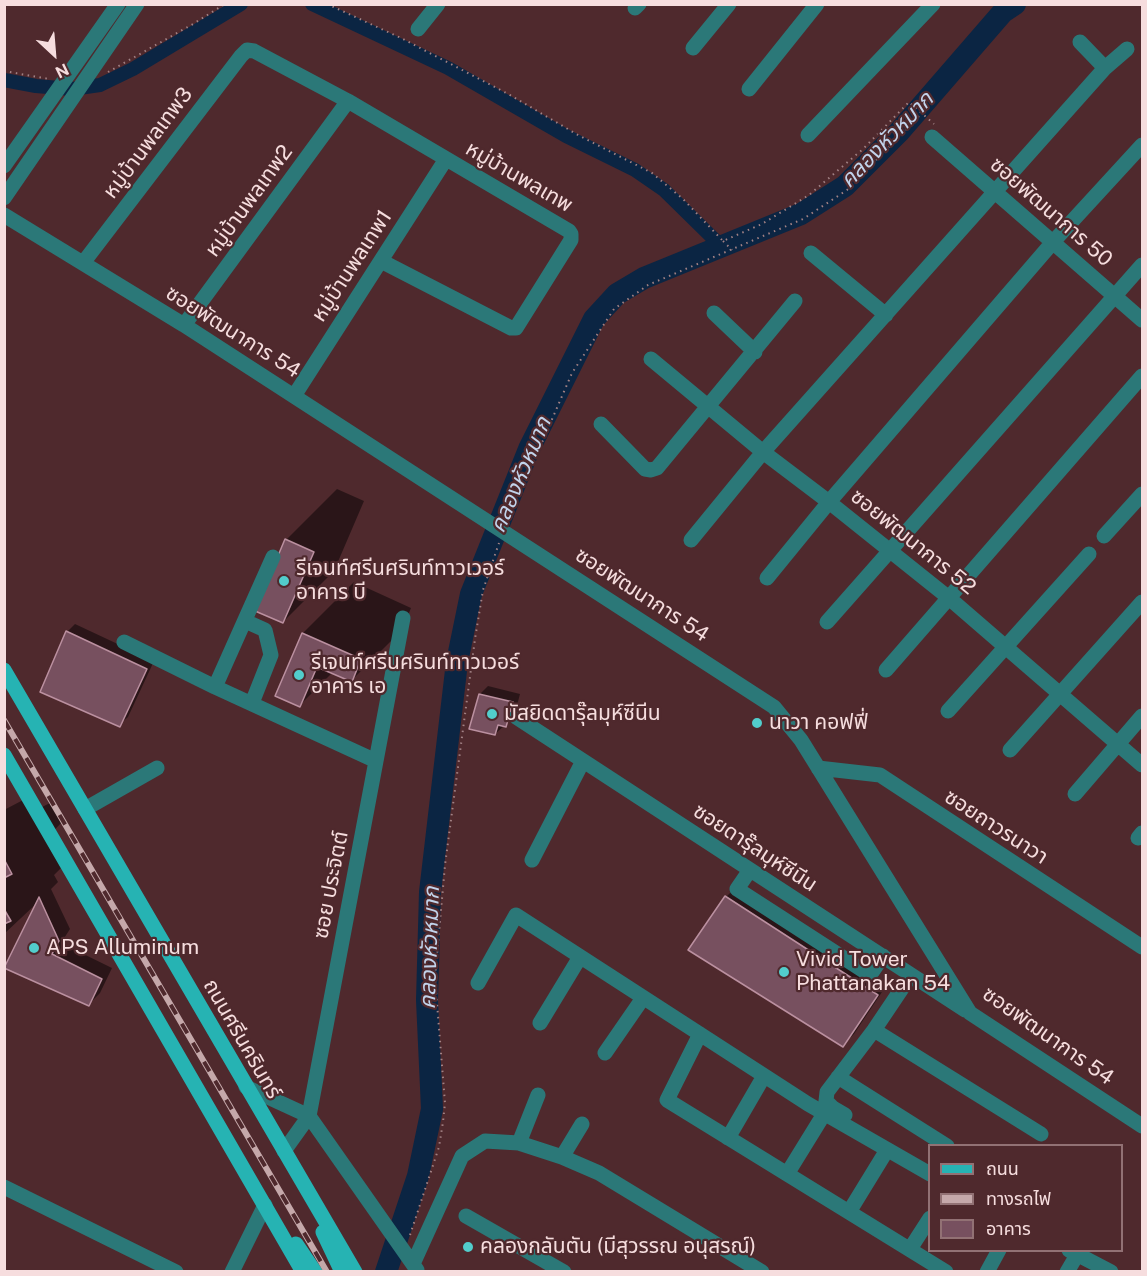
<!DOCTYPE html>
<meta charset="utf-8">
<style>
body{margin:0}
#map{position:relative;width:1147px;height:1276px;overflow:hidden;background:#4f292d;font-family:"Public Sans","Noto Sans Thai",sans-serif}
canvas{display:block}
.frame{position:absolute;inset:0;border:6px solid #f6ddde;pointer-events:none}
.legend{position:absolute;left:928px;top:1144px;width:195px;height:108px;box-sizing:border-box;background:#4f292d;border:2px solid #927174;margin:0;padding:8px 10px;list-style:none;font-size:18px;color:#f6ddde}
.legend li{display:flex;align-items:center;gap:12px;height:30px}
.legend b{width:30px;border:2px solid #927174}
.north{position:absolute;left:24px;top:24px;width:60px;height:60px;-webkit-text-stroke:4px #4f292d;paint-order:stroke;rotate:154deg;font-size:16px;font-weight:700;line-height:24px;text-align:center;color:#f6ddde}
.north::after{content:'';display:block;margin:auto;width:21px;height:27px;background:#f6ddde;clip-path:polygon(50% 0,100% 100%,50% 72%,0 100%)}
</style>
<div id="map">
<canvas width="1147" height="1276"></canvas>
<div class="frame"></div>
<ul class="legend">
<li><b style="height:8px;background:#26b3b3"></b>ถนน</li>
<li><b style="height:8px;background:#c5a8aa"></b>ทางรถไฟ</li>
<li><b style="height:16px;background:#77505f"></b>อาคาร</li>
</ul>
<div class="north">N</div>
</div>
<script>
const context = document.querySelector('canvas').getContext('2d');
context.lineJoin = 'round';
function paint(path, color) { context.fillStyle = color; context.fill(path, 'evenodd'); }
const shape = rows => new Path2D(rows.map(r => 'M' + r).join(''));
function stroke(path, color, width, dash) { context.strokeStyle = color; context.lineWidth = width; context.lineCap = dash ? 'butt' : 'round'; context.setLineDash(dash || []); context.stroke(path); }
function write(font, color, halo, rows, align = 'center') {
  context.font = font + ' "Public Sans","Noto Sans Thai",sans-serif'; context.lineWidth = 4.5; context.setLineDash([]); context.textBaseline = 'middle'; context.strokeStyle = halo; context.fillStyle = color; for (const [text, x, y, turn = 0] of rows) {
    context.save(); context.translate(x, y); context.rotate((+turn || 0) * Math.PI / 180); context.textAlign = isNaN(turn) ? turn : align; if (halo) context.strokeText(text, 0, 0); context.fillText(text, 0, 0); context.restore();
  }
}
const shadow = shape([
 [337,489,364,501,334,571,283,622,286,540],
 [354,582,411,608,402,630,351,681,333,672,300,705,277,695,303,633],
 [75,624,154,661,128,717,119,725,67,632],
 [488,686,520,694,514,717,495,734,480,694],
 [25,799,32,812,52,802,62,822,45,840,61,868,54,875,58,882,51,889,70,929,61,943,112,968,100,993,89,1004,6,967,37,903,4,934,4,810],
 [737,886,888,983,854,1034,843,1045,726,897]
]);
const canal = shape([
 [312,4,448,68,566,136,635,170,664,190,721,246],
 [4,80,36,86,72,89,100,85,133,69,241,4]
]);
const river = shape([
 [386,1272,418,1176,432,1109,427,1000,430,892,457,662,471,594,529,449,594,319,617,294,644,278,801,214,845,186,899,132,1003,12,1015,4]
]);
const building = shape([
 [285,539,314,552,283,623,255,611,285,539],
 [66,631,147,669,120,727,40,692,66,631],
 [302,633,361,659,352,682,317,667,300,707,275,696,302,633],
 [479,694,513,702,506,727,498,725,495,735,469,729,479,694],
 [4,859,12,874,4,878,4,859],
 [725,896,878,995,843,1047,688,950,725,896],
 [39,897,59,941,52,954,102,979,89,1006,4,968,39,897],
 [4,909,11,921,4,924,4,909]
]);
const path = shape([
 [327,4,401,38,510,95,578,135,652,173,683,199,723,241,762,224,809,195,863,149,909,102,934,124],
 [4,71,49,79],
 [108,72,193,24,225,4],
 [723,241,732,250],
 [509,519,572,373,614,309,648,285,803,219,847,190,922,113],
 [410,1235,439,1147,443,1122,445,1103,435,978,445,865,475,639,483,590,499,543]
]);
const minor = shape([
 [635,8,639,4],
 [418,29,438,4],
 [1080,42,1105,68],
 [693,48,729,4],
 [749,89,817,4],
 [808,135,933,4],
 [932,137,1142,320],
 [4,166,118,4],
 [4,198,137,4],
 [4,215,184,325,774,707,801,740,970,1013,1142,1126],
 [811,253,886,315],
 [83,263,241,56,247,50,254,51,348,101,569,231,571,234,571,240,516,328,511,328,381,261],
 [714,313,755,352],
 [184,325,348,101],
 [651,359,763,452,829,502,949,598,1142,765],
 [294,396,446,159],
 [601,424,645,469,651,470,657,468,795,301],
 [1104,536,1142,494],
 [691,540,763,452,1105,68,1127,49],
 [767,578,829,502,1053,242,1142,145],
 [245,621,265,630,271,655,252,703],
 [827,622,1142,265],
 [124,642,215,687,376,761],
 [886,670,1142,376],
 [215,687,273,557],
 [948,711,1089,554],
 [516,717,965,1010],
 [1010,750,1142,602],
 [818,768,880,775,1142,947],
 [1075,794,1142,716],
 [85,809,157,768],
 [1138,838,1142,833],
 [532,860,583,761],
 [750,870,737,889,870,975,883,956],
 [478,983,516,915,808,1104,930,1174],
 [540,1023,580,957],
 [874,1030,1041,1134],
 [700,1034,667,1100,946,1272],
 [605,1053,643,998],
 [838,1077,947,1146],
 [246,1087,309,1116,417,1270],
 [845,1115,833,1108,826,1101,827,1092,874,1030,911,975],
 [728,1138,764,1076],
 [519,1143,538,1095],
 [284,1151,309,1116,403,618],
 [562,1157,582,1124],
 [787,1174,824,1114],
 [4,1187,176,1272],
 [849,1212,887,1150],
 [466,1216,564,1272],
 [910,1249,930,1218],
 [1069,1250,1111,1272],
 [413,1264,462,1156,485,1141,519,1143,562,1157,599,1173,762,1272],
 [232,1272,265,1205],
 [987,1272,999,1250],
 [1067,1272,1077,1255]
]);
const major = shape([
 [4,670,355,1272],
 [4,755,303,1272],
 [323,1232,342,1272],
 [296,1244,315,1272]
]);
const rail = shape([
 [4,720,327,1272]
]);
const markers = [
 [284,581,6,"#52cdcc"],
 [299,675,6,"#52cdcc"],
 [492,714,6,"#52cdcc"],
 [757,723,6,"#52cdcc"],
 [34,948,6,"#52cdcc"],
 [784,972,6,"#52cdcc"],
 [468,1247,6,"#52cdcc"]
];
const streetNames = [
 ["หมู่บ้านพลเทพ3",148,143,-53],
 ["หมู่บ้านพลเทพ",519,177,30],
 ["หมู่บ้านพลเทพ2",249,201,-54],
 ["ซอยพัฒนาการ 50",1051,212,41],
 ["หมู่บ้านพลเทพ1",352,266,-57],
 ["ซอยพัฒนาการ 54",233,332,32],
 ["ซอยพัฒนาการ 52",913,542,39],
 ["ซอยพัฒนาการ 54",642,595,33],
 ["ซอยถาวรนาวา",996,827,33],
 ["ซอยดารุ๊ลมุห์ซีนีน",755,848,33],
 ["ซอย ประจิตต์",331,885,-79],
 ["ซอยพัฒนาการ 54",1048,1036,35],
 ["ถนนศรีนครินทร์",242,1039,60]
];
const poiNames = [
 ["รีเจนท์ศรีนศรินท์ทาวเวอร์",296,569],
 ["อาคาร บี",296,593],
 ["รีเจนท์ศรีนศรินท์ทาวเวอร์",311,663],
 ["อาคาร เอ",311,687],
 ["มัสยิดดารุ๊ลมุห์ซีนีน",504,714],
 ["นาวา คอฟฟี่",769,723],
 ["APS Alluminum",46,948],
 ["Vivid Tower",796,960],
 ["Phattanakan 54",796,984],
 ["คลองกลันตัน (มีสุวรรณ อนุสรณ์)",480,1247]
];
const waterNames = [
 ["คลองหัวหมาก",887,140,-46],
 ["คลองหัวหมาก",521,475,-67],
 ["คลองหัวหมาก",430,948,-88]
];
paint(shadow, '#0007');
stroke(canal, '#0b2543', 14);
stroke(river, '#0b2543', 22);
paint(building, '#77505f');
stroke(building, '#bb90a0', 1.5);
stroke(path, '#a28285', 2, [1.5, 4.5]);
stroke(minor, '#2b7878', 15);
stroke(major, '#26b3b3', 15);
stroke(rail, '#c5a8aa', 6);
stroke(rail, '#4f292d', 4, [11]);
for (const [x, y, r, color] of markers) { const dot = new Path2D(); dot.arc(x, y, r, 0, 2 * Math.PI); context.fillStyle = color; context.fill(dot); stroke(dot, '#4f292d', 2); }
write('21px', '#f6ddde', '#4f292d', streetNames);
write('21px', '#f6ddde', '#4f292d', poiNames, 'left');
write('italic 22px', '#c1d3eb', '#4f292d', waterNames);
</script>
